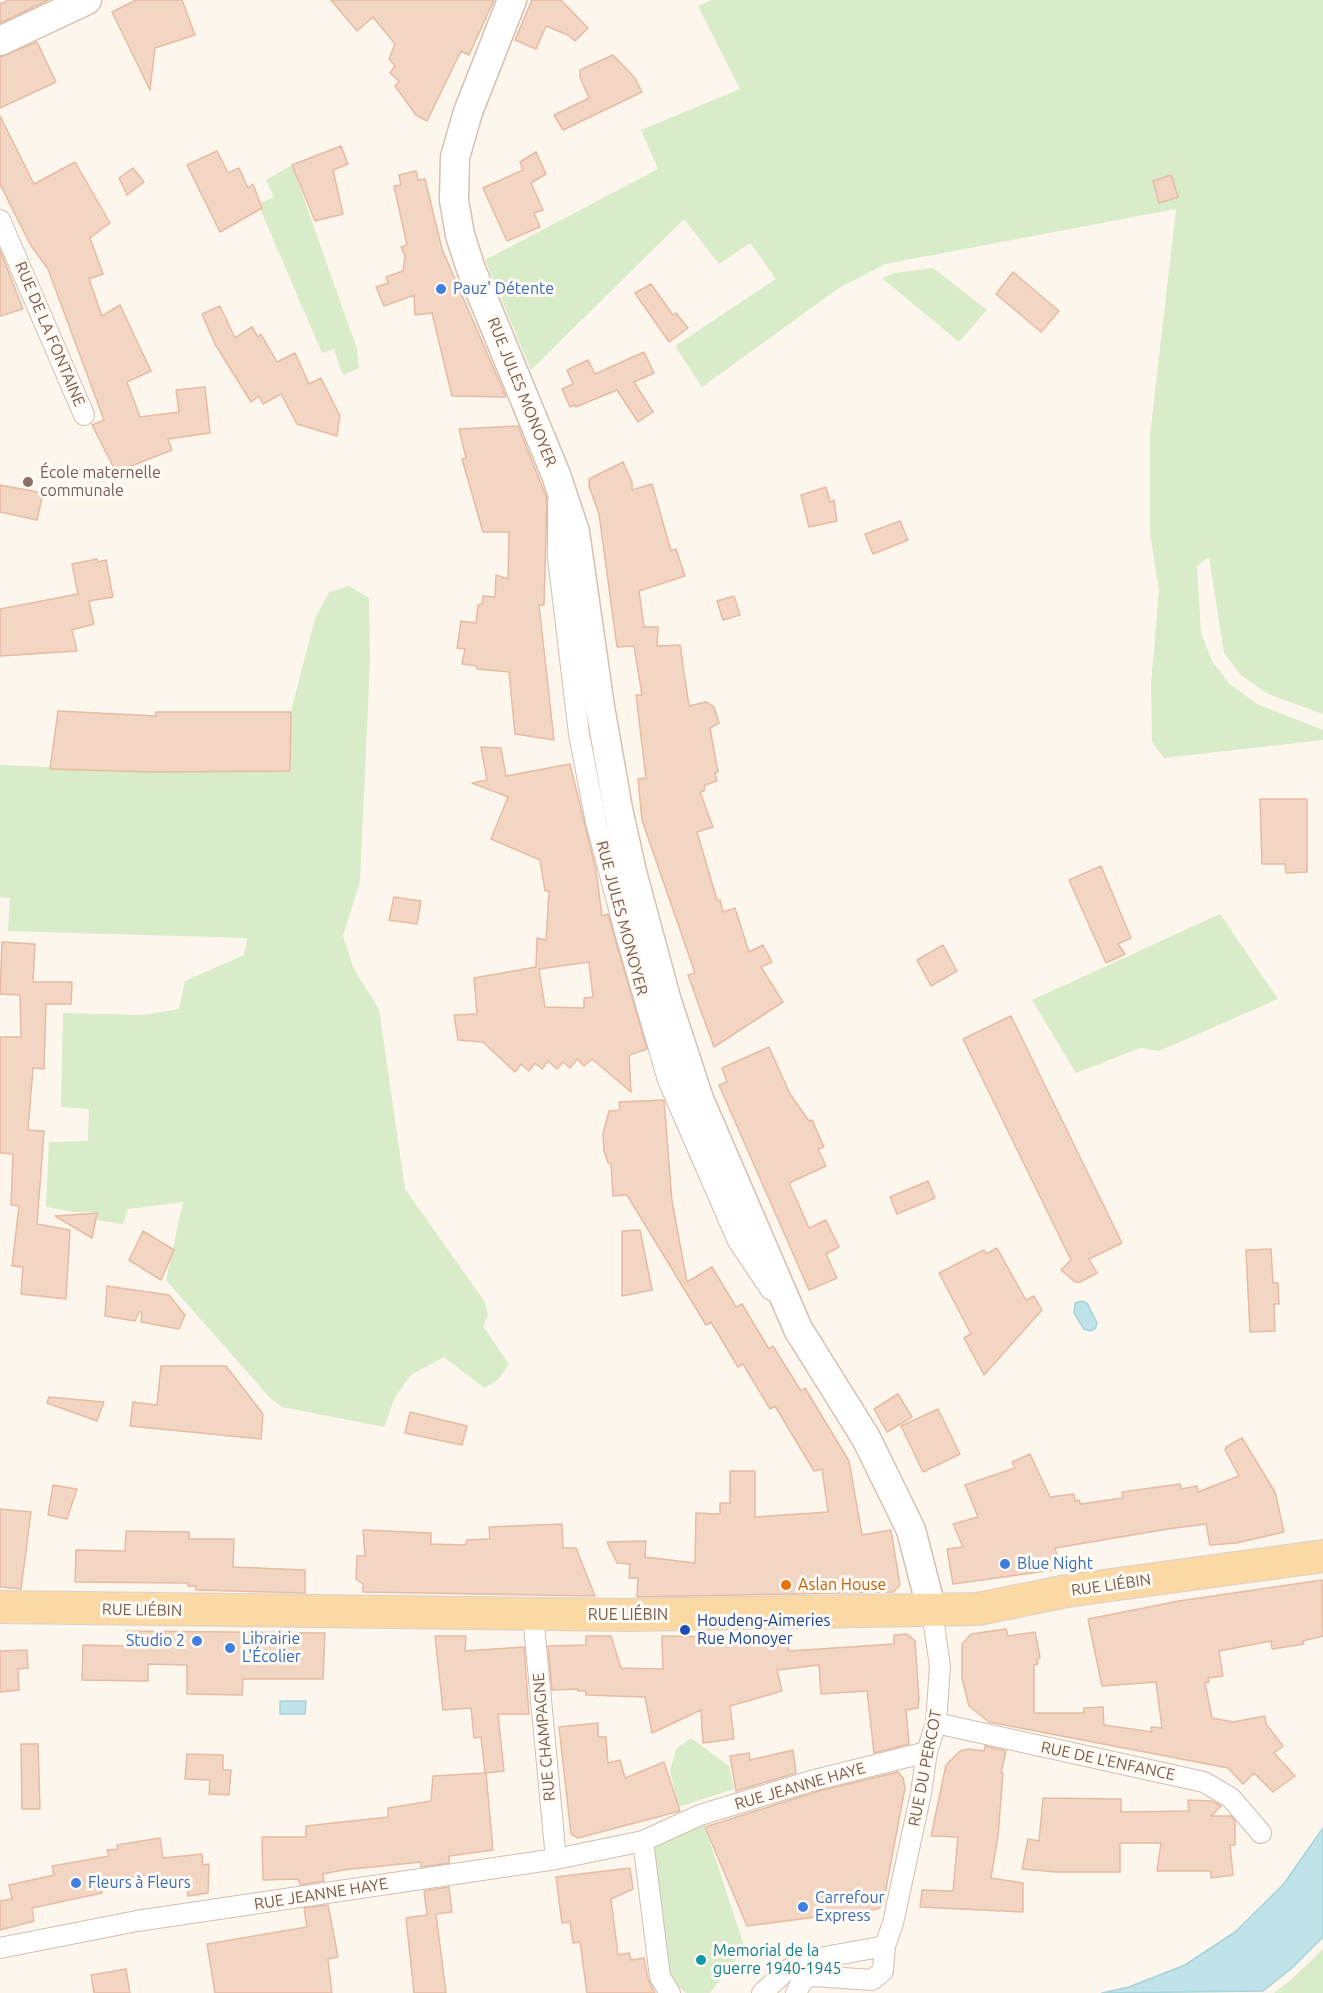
<!DOCTYPE html>
<meta charset="utf-8">
<style>
body{margin:0}
canvas{display:block;background:#fdf6ec}
</style>
<canvas width="1323" height="1993"></canvas>
<script>
const context = document.querySelector('canvas').getContext('2d');
context.lineJoin = 'round';
function paint(path, color) { context.fillStyle = color; context.fill(path, 'evenodd'); }
const shape = rows => new Path2D(rows.map(r => 'M' + r).join(''));
function stroke(path, color, width, dash) { context.strokeStyle = color; context.lineWidth = width; context.lineCap = dash ? 'butt' : 'round'; context.setLineDash(dash || []); context.stroke(path); }
function write(font, color, halo, rows, align = 'center') {
  context.font = font + ' Ubuntu,sans-serif'; context.lineWidth = 6; context.setLineDash([]); context.textBaseline = 'middle'; context.strokeStyle = halo; context.fillStyle = color; for (const [text, x, y, turn = 0] of rows) {
    context.save(); context.translate(x, y); context.rotate((+turn || 0) * Math.PI / 180); context.textAlign = isNaN(turn) ? turn : align; if (halo) context.strokeText(text, 0, 0); context.fillText(text, 0, 0); context.restore();
  }
}
const green = shape([
 [712,0,1323,0,1323,714,1268,694,1241,675,1224,653,1209,557,1197,566,1201,633,1213,663,1230,684,1257,704,1323,730,1323,740,1164,758,1152,742,1151,684,1159,590,1150,533,1150,435,1176,209,885,264,839,288,702,387,675,346,776,279,750,243,719,264,684,219,531,370,485,260,658,169,641,130,740,89,698,6],
 [292,165,357,349,359,368,343,375,334,349,322,353,258,204,274,197,266,180],
 [933,268,987,310,959,342,882,278,894,273],
 [349,586,369,598,370,661,360,881,343,936,354,969,379,1009,405,1189,485,1302,488,1315,483,1326,509,1364,498,1380,484,1388,444,1357,411,1375,395,1397,384,1427,282,1407,270,1398,166,1280,183,1202,128,1209,123,1224,94,1220,95,1212,74,1212,46,1207,49,1142,88,1141,89,1109,61,1107,63,1013,144,1015,179,1009,185,981,244,955,247,938,8,931,10,898,0,897,0,765,148,771,287,766,292,707,315,619,329,592],
 [1220,914,1278,999,1159,1051,1140,1048,1076,1073,1032,1000],
 [691,1738,729,1766,734,1789,678,1807,670,1771,676,1749],
 [703,1821,745,1948,710,1993,686,1993,667,1976,650,1845],
 [1323,1949,1323,1993,1274,1993,1292,1979]
]);
const water = shape([
 [1082,1301,1087,1303,1097,1323,1095,1329,1090,1331,1084,1329,1074,1313,1075,1303,1082,1301],
 [280,1701,306,1701,305,1714,280,1714,280,1701],
 [1323,1828,1323,1937,1292,1968,1263,1991,1102,1993,1129,1987,1185,1965,1235,1932,1283,1885,1323,1828]
]);
const building = shape([
 [9,0,48,0,0,23,0,4,9,0],
 [136,0,182,0,195,35,155,48,150,90,112,12,136,0],
 [331,0,494,0,469,55,461,51,427,121,416,115,395,86,399,81,390,73,395,66,389,59,395,44,373,17,357,31,331,0],
 [532,0,561,0,588,28,575,41,568,35,546,26,536,49,515,40,532,0],
 [37,42,56,82,0,108,0,57,37,42],
 [613,55,635,78,642,92,563,130,554,115,589,98,580,77,580,70,613,55],
 [0,116,34,184,75,162,110,223,90,238,103,274,89,279,102,316,120,305,151,371,127,382,140,417,179,412,176,390,205,387,210,433,168,439,172,450,116,472,92,425,104,420,48,269,30,244,0,184,0,116],
 [341,146,348,164,333,170,343,214,315,221,292,165,341,146],
 [217,151,228,173,239,168,248,188,253,184,262,208,220,232,187,165,217,151],
 [536,152,546,174,531,183,543,210,534,213,540,227,507,241,483,188,523,170,520,162,536,152],
 [133,168,144,182,127,195,119,178,133,168],
 [416,171,418,180,425,179,442,249,506,397,452,396,432,313,415,315,414,295,384,306,376,287,388,283,386,277,403,271,405,256,401,247,407,245,394,186,401,185,399,175,416,171],
 [1171,175,1178,197,1159,203,1153,181,1171,175],
 [0,250,23,309,0,316,0,250],
 [1013,272,1059,311,1041,332,996,294,1013,272],
 [651,284,673,315,676,313,688,328,669,342,635,293,651,284],
 [220,306,235,338,252,327,258,337,261,334,277,362,295,353,309,384,321,378,340,416,337,436,297,424,281,394,263,404,259,396,251,402,215,344,202,314,220,306],
 [644,352,654,373,634,382,653,412,638,422,617,390,576,407,575,405,570,407,562,389,573,384,567,370,588,360,595,374,644,352],
 [518,426,547,499,544,605,539,605,554,740,515,734,509,672,477,669,477,666,462,664,465,649,457,648,461,621,476,623,478,605,482,604,483,596,495,597,496,575,508,579,509,532,483,532,462,459,466,458,459,429,518,426],
 [623,462,632,482,632,490,652,484,671,551,676,549,685,576,639,591,644,627,658,627,657,646,680,645,689,706,706,702,714,707,719,723,710,728,718,772,715,773,717,781,705,785,704,791,700,792,713,827,697,832,717,900,720,900,723,912,735,908,749,952,763,945,772,962,761,967,783,1002,714,1047,688,975,695,973,642,820,638,779,646,778,636,695,642,695,634,646,617,647,599,514,589,486,589,479,623,462],
 [0,485,43,493,37,520,0,512,0,485],
 [826,487,830,502,834,500,837,521,809,527,801,495,826,487],
 [900,521,908,540,873,554,865,534,900,521],
 [97,559,98,562,106,560,113,597,89,601,94,624,72,630,77,651,0,656,0,609,78,594,72,564,97,559],
 [734,596,740,615,723,620,717,601,734,596],
 [58,711,156,716,156,712,291,712,290,771,153,772,50,769,58,711],
 [481,747,501,748,506,776,570,764,596,870,602,916,608,914,647,1049,629,1055,631,1092,592,1059,584,1066,577,1059,570,1068,563,1062,557,1069,548,1061,542,1069,535,1063,529,1071,521,1064,515,1072,483,1042,458,1040,454,1015,477,1014,474,978,536,967,537,938,546,940,549,891,545,891,540,860,491,839,508,797,472,783,487,780,481,747],
 [589,962,593,997,584,998,584,1008,545,1007,539,969,589,962],
 [1260,799,1307,799,1307,872,1286,873,1285,864,1262,864,1260,799],
 [1101,866,1131,938,1118,944,1125,954,1106,963,1069,880,1101,866],
 [394,897,421,901,417,924,389,920,394,897],
 [2,942,35,944,33,982,72,982,71,1004,46,1004,44,1069,33,1068,28,1130,44,1131,37,1224,70,1230,66,1299,21,1294,23,1267,12,1266,19,1206,11,1205,13,1154,0,1153,0,1037,21,1037,20,995,0,994,2,942],
 [943,945,957,971,931,986,917,960,943,945],
 [1011,1016,1122,1243,1089,1259,1097,1273,1080,1282,1075,1282,1061,1270,1071,1260,963,1039,1011,1016],
 [769,1047,790,1094,809,1121,812,1120,824,1147,818,1149,826,1166,789,1183,809,1228,826,1220,839,1247,826,1254,837,1278,809,1290,719,1085,727,1082,722,1068,769,1047],
 [664,1100,672,1201,687,1282,712,1267,736,1307,742,1304,769,1349,773,1346,801,1391,805,1388,849,1461,862,1535,891,1530,900,1585,893,1592,637,1597,638,1578,629,1578,630,1564,617,1563,607,1542,646,1541,645,1557,695,1563,696,1513,720,1514,720,1503,730,1503,730,1471,755,1471,755,1517,828,1512,822,1469,814,1471,775,1406,770,1409,743,1364,738,1367,711,1322,706,1325,627,1195,613,1196,611,1164,608,1163,604,1151,603,1134,609,1111,620,1110,619,1102,664,1100],
 [928,1181,935,1198,897,1214,890,1197,928,1181],
 [97,1213,92,1238,55,1216,97,1213],
 [640,1230,652,1290,622,1296,622,1231,640,1230],
 [143,1231,174,1250,161,1280,129,1260,143,1231],
 [997,1248,1026,1300,1034,1296,1042,1310,984,1375,964,1338,971,1334,939,1273,984,1250,986,1254,997,1248],
 [1271,1249,1273,1283,1278,1283,1279,1304,1274,1304,1275,1331,1250,1332,1246,1250,1271,1249],
 [107,1286,169,1295,185,1315,179,1329,141,1322,142,1312,139,1312,135,1321,105,1316,107,1286],
 [161,1366,226,1366,263,1414,261,1439,130,1426,133,1402,157,1405,161,1366],
 [898,1394,912,1417,887,1432,874,1409,898,1394],
 [49,1397,104,1402,97,1421,47,1403,49,1397],
 [938,1409,960,1454,923,1472,901,1426,938,1409],
 [410,1412,467,1426,462,1445,405,1433,410,1412],
 [1242,1438,1275,1492,1284,1532,1236,1543,1210,1545,1206,1524,1168,1529,1055,1548,1061,1569,953,1584,947,1549,963,1547,953,1524,978,1517,965,1485,1015,1468,1012,1462,1030,1454,1050,1497,1074,1494,1075,1501,1079,1500,1080,1504,1123,1498,1122,1492,1180,1484,1181,1489,1197,1486,1198,1492,1239,1476,1225,1450,1226,1447,1242,1438],
 [53,1485,77,1489,67,1519,48,1515,53,1485],
 [0,1509,31,1512,21,1589,0,1587,0,1509],
 [562,1524,563,1548,576,1548,595,1596,363,1592,363,1584,356,1579,357,1556,365,1556,363,1530,431,1533,431,1544,465,1545,467,1540,490,1539,489,1527,562,1524],
 [126,1531,189,1532,189,1539,234,1539,233,1567,305,1570,305,1593,196,1590,196,1586,188,1586,188,1583,75,1582,76,1550,125,1551,126,1531],
 [1322,1580,1323,1636,1303,1641,1304,1644,1272,1649,1271,1641,1219,1651,1223,1676,1208,1678,1209,1682,1205,1683,1212,1718,1233,1722,1265,1716,1266,1724,1283,1746,1274,1753,1295,1776,1273,1792,1254,1773,1243,1784,1228,1768,989,1722,969,1706,962,1678,962,1644,971,1634,1006,1629,1008,1636,1035,1632,1040,1658,1037,1659,1038,1664,1034,1665,1034,1713,1084,1713,1084,1708,1103,1707,1104,1725,1152,1732,1151,1727,1162,1728,1156,1682,1102,1686,1088,1619,1179,1601,1322,1580],
 [127,1631,325,1633,323,1679,243,1679,242,1695,187,1694,187,1665,148,1664,148,1681,82,1680,83,1645,126,1646,127,1631],
 [907,1634,915,1641,919,1699,918,1708,906,1710,909,1744,874,1753,867,1691,821,1694,819,1665,777,1670,782,1691,730,1706,734,1739,703,1743,701,1710,652,1733,645,1697,586,1695,586,1691,578,1691,578,1689,552,1690,548,1646,586,1645,586,1636,611,1636,621,1668,663,1669,662,1636,787,1638,789,1651,894,1644,894,1635,907,1634],
 [435,1636,466,1636,465,1651,524,1647,529,1714,498,1714,504,1771,486,1773,493,1850,449,1856,449,1863,421,1867,421,1862,343,1870,323,1874,324,1881,300,1885,298,1879,263,1880,262,1837,306,1837,306,1826,388,1817,388,1808,431,1801,433,1776,485,1773,481,1737,474,1738,471,1708,443,1710,435,1636],
 [27,1650,28,1668,18,1669,19,1690,0,1692,0,1651,27,1650],
 [598,1723,598,1737,606,1737,608,1763,620,1760,625,1778,664,1762,680,1811,578,1838,571,1834,559,1727,598,1723],
 [21,1744,38,1744,40,1809,22,1809,21,1744],
 [985,1746,1006,1751,1001,1773,1003,1773,998,1836,991,1878,1023,1883,1023,1912,920,1907,922,1890,953,1891,958,1837,931,1836,946,1765,960,1751,968,1749,984,1751,985,1746],
 [793,1750,796,1773,736,1791,730,1756,749,1753,750,1760,793,1750],
 [187,1754,223,1755,223,1770,231,1770,229,1795,209,1794,210,1780,185,1779,187,1754],
 [898,1772,903,1778,905,1788,883,1904,878,1909,747,1926,705,1827,819,1791,898,1772],
 [1043,1798,1121,1799,1121,1812,1189,1811,1188,1800,1212,1801,1221,1806,1211,1816,1231,1816,1235,1821,1235,1845,1230,1845,1233,1875,1211,1878,1211,1871,1157,1871,1161,1843,1120,1843,1120,1872,1056,1872,1022,1869,1028,1839,1039,1841,1043,1798],
 [160,1838,163,1858,202,1854,203,1865,209,1864,208,1893,188,1896,185,1880,153,1886,150,1874,100,1882,102,1893,32,1908,34,1921,0,1930,0,1901,12,1899,9,1885,54,1875,52,1866,109,1856,107,1850,118,1849,117,1845,160,1838],
 [630,1868,633,1889,611,1899,618,1955,629,1953,631,1960,644,1958,648,1979,655,1993,587,1993,580,1942,573,1943,570,1922,562,1923,556,1877,630,1868],
 [449,1887,452,1912,436,1914,446,1993,414,1993,406,1918,427,1915,424,1891,449,1887],
 [328,1905,338,1957,328,1959,332,1993,215,1993,207,1944,307,1927,304,1908,328,1905],
 [126,1969,130,1993,94,1993,91,1975,126,1969]
]);
const street = shape([
 [0,220,84,415],
 [558,502,558,557,579,734,596,822,627,939,668,1080,738,1241,771,1290],
 [533,1615,556,1859],
 [936,1723,1204,1782,1231,1798,1261,1833],
 [643,1841,660,1977,670,1993],
 [0,1948,137,1921,556,1859,643,1841,700,1815,811,1781,927,1752],
 [762,1993,786,1971,803,1961,885,1946],
 [796,1993,803,1979,813,1976,872,1980,883,1971,885,1946,893,1923,921,1793,927,1752,936,1723,940,1666,932,1611]
]);
const secondary = shape([
 [512,0,468,112,455,157,454,200,460,235,471,269,556,475,575,532,600,707,618,809,632,872,666,998,699,1099,798,1329,866,1438,911,1530,932,1611],
 [0,41,87,0]
]);
const primary = shape([
 [0,1607,626,1615,978,1609,1067,1591,1323,1556]
]);
const markers = [
 [441,289,6,"#3f7fe0"],
 [28,482,6,"#8d6e63"],
 [1005,1564,6,"#3f7fe0"],
 [786,1585,6,"#e8710a"],
 [685,1630,6,"#1a4fb4"],
 [197,1641,6,"#3f7fe0"],
 [230,1648,6,"#3f7fe0"],
 [76,1883,6,"#3f7fe0"],
 [803,1907,6,"#3f7fe0"],
 [701,1960,6,"#0f9aa8"]
];
const shopNames = [
 ["Pauz' Détente",453,289],
 ["Blue Night",1017,1564],
 ["Librairie",242,1639],
 ["L'Écolier",242,1657],
 ["Studio 2",185,1641,"right"],
 ["Fleurs à Fleurs",88,1883],
 ["Carrefour",815,1898],
 ["Express",815,1916]
];
const streetNames = [
 ["RUE DE LA FONTAINE",50,334,67],
 ["RUE JULES MONOYER",522,392,68],
 ["RUE JULES MONOYER",622,918,75],
 ["RUE LIÉBIN",1111,1585,-8],
 ["RUE LIÉBIN",142,1610,1],
 ["RUE LIÉBIN",628,1615],
 ["RUE CHAMPAGNE",544,1737,-95],
 ["RUE DE L'ENFANCE",1108,1761,12],
 ["RUE DU PERCOT",925,1768,-79],
 ["RUE JEANNE HAYE",800,1786,-16],
 ["RUE JEANNE HAYE",321,1894,-9]
];
const educationNames = [
 ["École maternelle",40,473],
 ["communale",40,491]
];
const foodNames = [
 ["Aslan House",798,1585]
];
const transitNames = [
 ["Houdeng-Aimeries",697,1621],
 ["Rue Monoyer",697,1639]
];
const cultureNames = [
 ["Memorial de la",713,1951],
 ["guerre 1940-1945",713,1969]
];
paint(green, '#d8ecc9');
paint(water, '#bfe3e8');
stroke(water, '#a5d3da', 1.5);
paint(building, '#f3d5c3');
stroke(building, '#e6bba3', 1.5);
stroke(street, '#d1beb0', 22);
stroke(secondary, '#d6c0b0', 31);
stroke(primary, '#dad1cd', 34);
stroke(street, '#fff', 20);
stroke(secondary, '#fff', 28);
stroke(primary, '#fbd9a5', 32);
for (const [x, y, r, color] of markers) { const dot = new Path2D(); dot.arc(x, y, r, 0, 2 * Math.PI); context.fillStyle = color; context.fill(dot); stroke(dot, '#fffaf3', 2); }
write('16px', '#366cbe', '#fffaf3', shopNames, 'left');
write('16px', '#7a5c4d', '#fffaf3', streetNames);
write('16px', '#785e54', '#fffaf3', educationNames, 'left');
write('16px', '#c56008', '#fffaf3', foodNames, 'left');
write('16px', '#164399', '#fffaf3', transitNames, 'left');
write('16px', '#0d838f', '#fffaf3', cultureNames, 'left');
</script>
